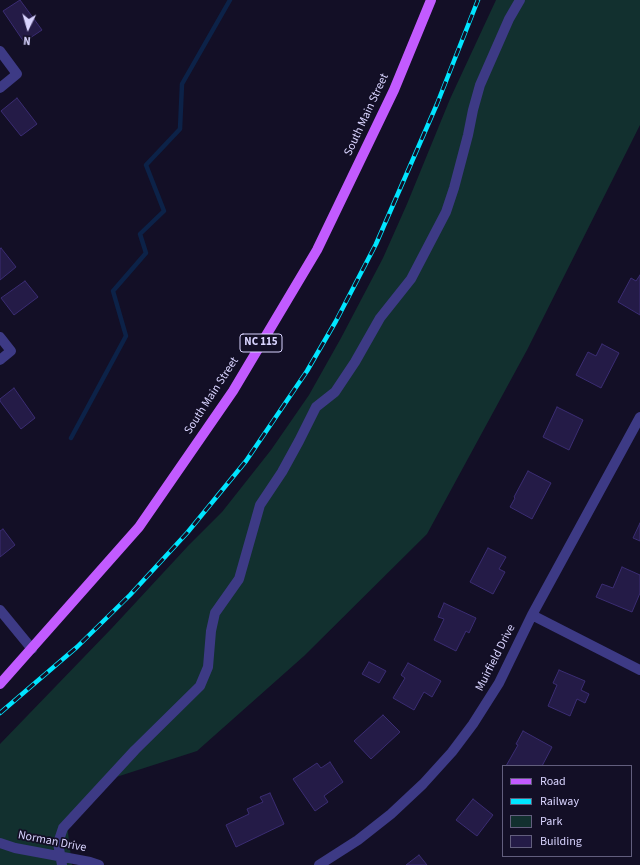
<!DOCTYPE html>
<style>
body{margin:0}
#map{position:relative;width:640px;height:865px;overflow:hidden;background:#130f26;font-family:"Source Sans 3",sans-serif}
canvas{display:block}
.legend{position:absolute;left:502px;top:765px;width:130px;height:92px;box-sizing:border-box;background:#130f26;border:1px solid #625e7d;margin:0;padding:5px 7px;list-style:none;font-size:12px;color:#d9d4ff}
.legend li{display:flex;align-items:center;gap:8px;height:20px}
.legend b{width:20px;border:1px solid #625e7d}
.north{position:absolute;left:8px;top:8px;width:40px;height:40px;-webkit-text-stroke:3px #130f26;paint-order:stroke;rotate:185deg;font-size:11px;font-weight:700;line-height:16px;text-align:center;color:#d9d4ff}
.north::after{content:'';display:block;margin:auto;width:14px;height:18px;background:#d9d4ff;clip-path:polygon(50% 0,100% 100%,50% 72%,0 100%)}
</style>
<div id="map">
<canvas width="640" height="865"></canvas>
<ul class="legend">
<li><b style="height:5px;background:#c25bff"></b>Road</li>
<li><b style="height:5px;background:#00e5ff"></b>Railway</li>
<li><b style="height:11px;background:#12302f"></b>Park</li>
<li><b style="height:11px;background:#241b47"></b>Building</li>
</ul>
<div class="north">N</div>
</div>
<script>
const context = document.querySelector('canvas').getContext('2d');
context.lineJoin = 'round';
function paint(path, color) { context.fillStyle = color; context.fill(path, 'evenodd'); }
const shape = rows => new Path2D(rows.map(r => 'M' + r).join(''));
function stroke(path, color, width, dash) { context.strokeStyle = color; context.lineWidth = width; context.lineCap = dash ? 'butt' : 'round'; context.setLineDash(dash || []); context.stroke(path); }
function write(font, color, halo, rows, align = 'center') {
  context.font = font + ' "Source Sans 3",sans-serif'; context.lineWidth = 3.5; context.setLineDash([]); context.textBaseline = 'middle'; context.strokeStyle = halo; context.fillStyle = color; for (const [text, x, y, turn = 0] of rows) {
    context.save(); context.translate(x, y); context.rotate((+turn || 0) * Math.PI / 180); context.textAlign = isNaN(turn) ? turn : align; if (halo) context.strokeText(text, 0, 0); context.fillText(text, 0, 0); context.restore();
  }
}
const green = shape([
 [496,0,640,0,640,125,527,350,427,534,304,656,197,751,107,780,68,822,68,833,72,865,0,865,0,744,112,628,188,546,222,512,271,450,309,395,341,338,383,258,407,204,450,99]
]);
const stream = shape([
 [71,438,126,336,113,291,146,253,140,234,164,211,146,165,180,129,182,84,230,0]
]);
const building = shape([
 [20,0,42,30,24,42,3,11,20,0],
 [17,98,37,124,21,136,1,111,17,98],
 [1,248,16,267,0,280,0,249,1,248],
 [640,275,640,315,618,302,631,278,636,281,640,275],
 [25,281,38,297,14,315,1,298,25,281],
 [602,344,619,353,601,388,576,375,588,352,596,356,602,344],
 [14,388,35,418,21,429,0,401,0,399,14,388],
 [557,407,583,420,569,450,543,437,557,407],
 [528,471,551,483,532,519,510,507,515,498,514,497,528,471],
 [640,523,640,541,633,538,640,523],
 [3,529,15,545,0,557,0,531,3,529],
 [488,548,506,557,499,569,505,572,493,594,470,582,488,548],
 [622,567,640,575,640,593,632,612,596,597,602,584,613,588,622,567],
 [444,603,476,618,469,633,466,631,456,651,434,640,444,619,438,617,444,603],
 [369,662,386,671,379,683,362,674,369,662],
 [408,663,441,681,432,697,424,692,414,710,393,698,405,678,401,675,408,663],
 [559,670,585,681,581,690,589,694,585,703,577,699,570,716,548,706,557,685,553,683,559,670],
 [383,715,400,732,371,759,354,741,383,715],
 [523,731,552,747,542,766,506,766,518,745,516,744,523,731],
 [330,762,343,782,324,796,328,802,315,811,293,779,317,763,321,768,330,762],
 [270,793,284,824,236,847,226,825,249,814,247,809,263,802,260,797,270,793],
 [473,799,493,815,477,836,456,820,473,799],
 [419,855,427,865,406,865,419,855]
]);
const minor = shape([
 [0,51,17,74,0,88],
 [0,337,11,351,0,360],
 [0,610,32,649],
 [532,615,640,670],
 [0,843,15,848,90,862,99,865],
 [62,865,58,843,63,828,135,750,200,686,208,667,211,631,215,613,239,579,260,505,282,472,299,441,316,407,335,392,355,362,380,318,411,279,446,212,454,188,468,135,473,110,480,85,509,19,520,0],
 [319,865,358,840,391,814,423,784,452,752,473,724,499,683,532,615,640,417]
]);
const major = shape([
 [0,684,139,527,233,391,317,250,394,90,431,0]
]);
const rail = shape([
 [0,713,77,647,130,595,187,533,246,461,307,371,336,321,376,244,437,104,478,0]
]);
const shields = [
 [261,343,42]
];
const shieldNames = [
 ["NC 115",261,343]
];
const streetNames = [
 ["South Main Street",367,115,-65],
 ["South Main Street",212,396,-57],
 ["Muirfield Drive",496,658,-63],
 ["Norman Drive",52,842,11]
];
paint(green, '#12302f');
stroke(stream, '#0c2248', 4.5);
paint(building, '#241b47');
stroke(building, '#3b2d73', 1);
stroke(minor, '#3d3a85', 10);
stroke(major, '#c25bff', 10);
stroke(rail, '#00e5ff', 4.5);
stroke(rail, '#130f26', 3, [9]);
for (const [x, y, w] of shields) { const box = new Path2D(); box.roundRect(x - w / 2, y - 9, w, 18, 3); context.fillStyle = '#130f26'; context.fill(box); stroke(box, '#d9d4ff', 1); }
write('bold 11px', '#d9d4ff', null, shieldNames);
write('12px', '#d9d4ff', '#130f26', streetNames);
</script>
